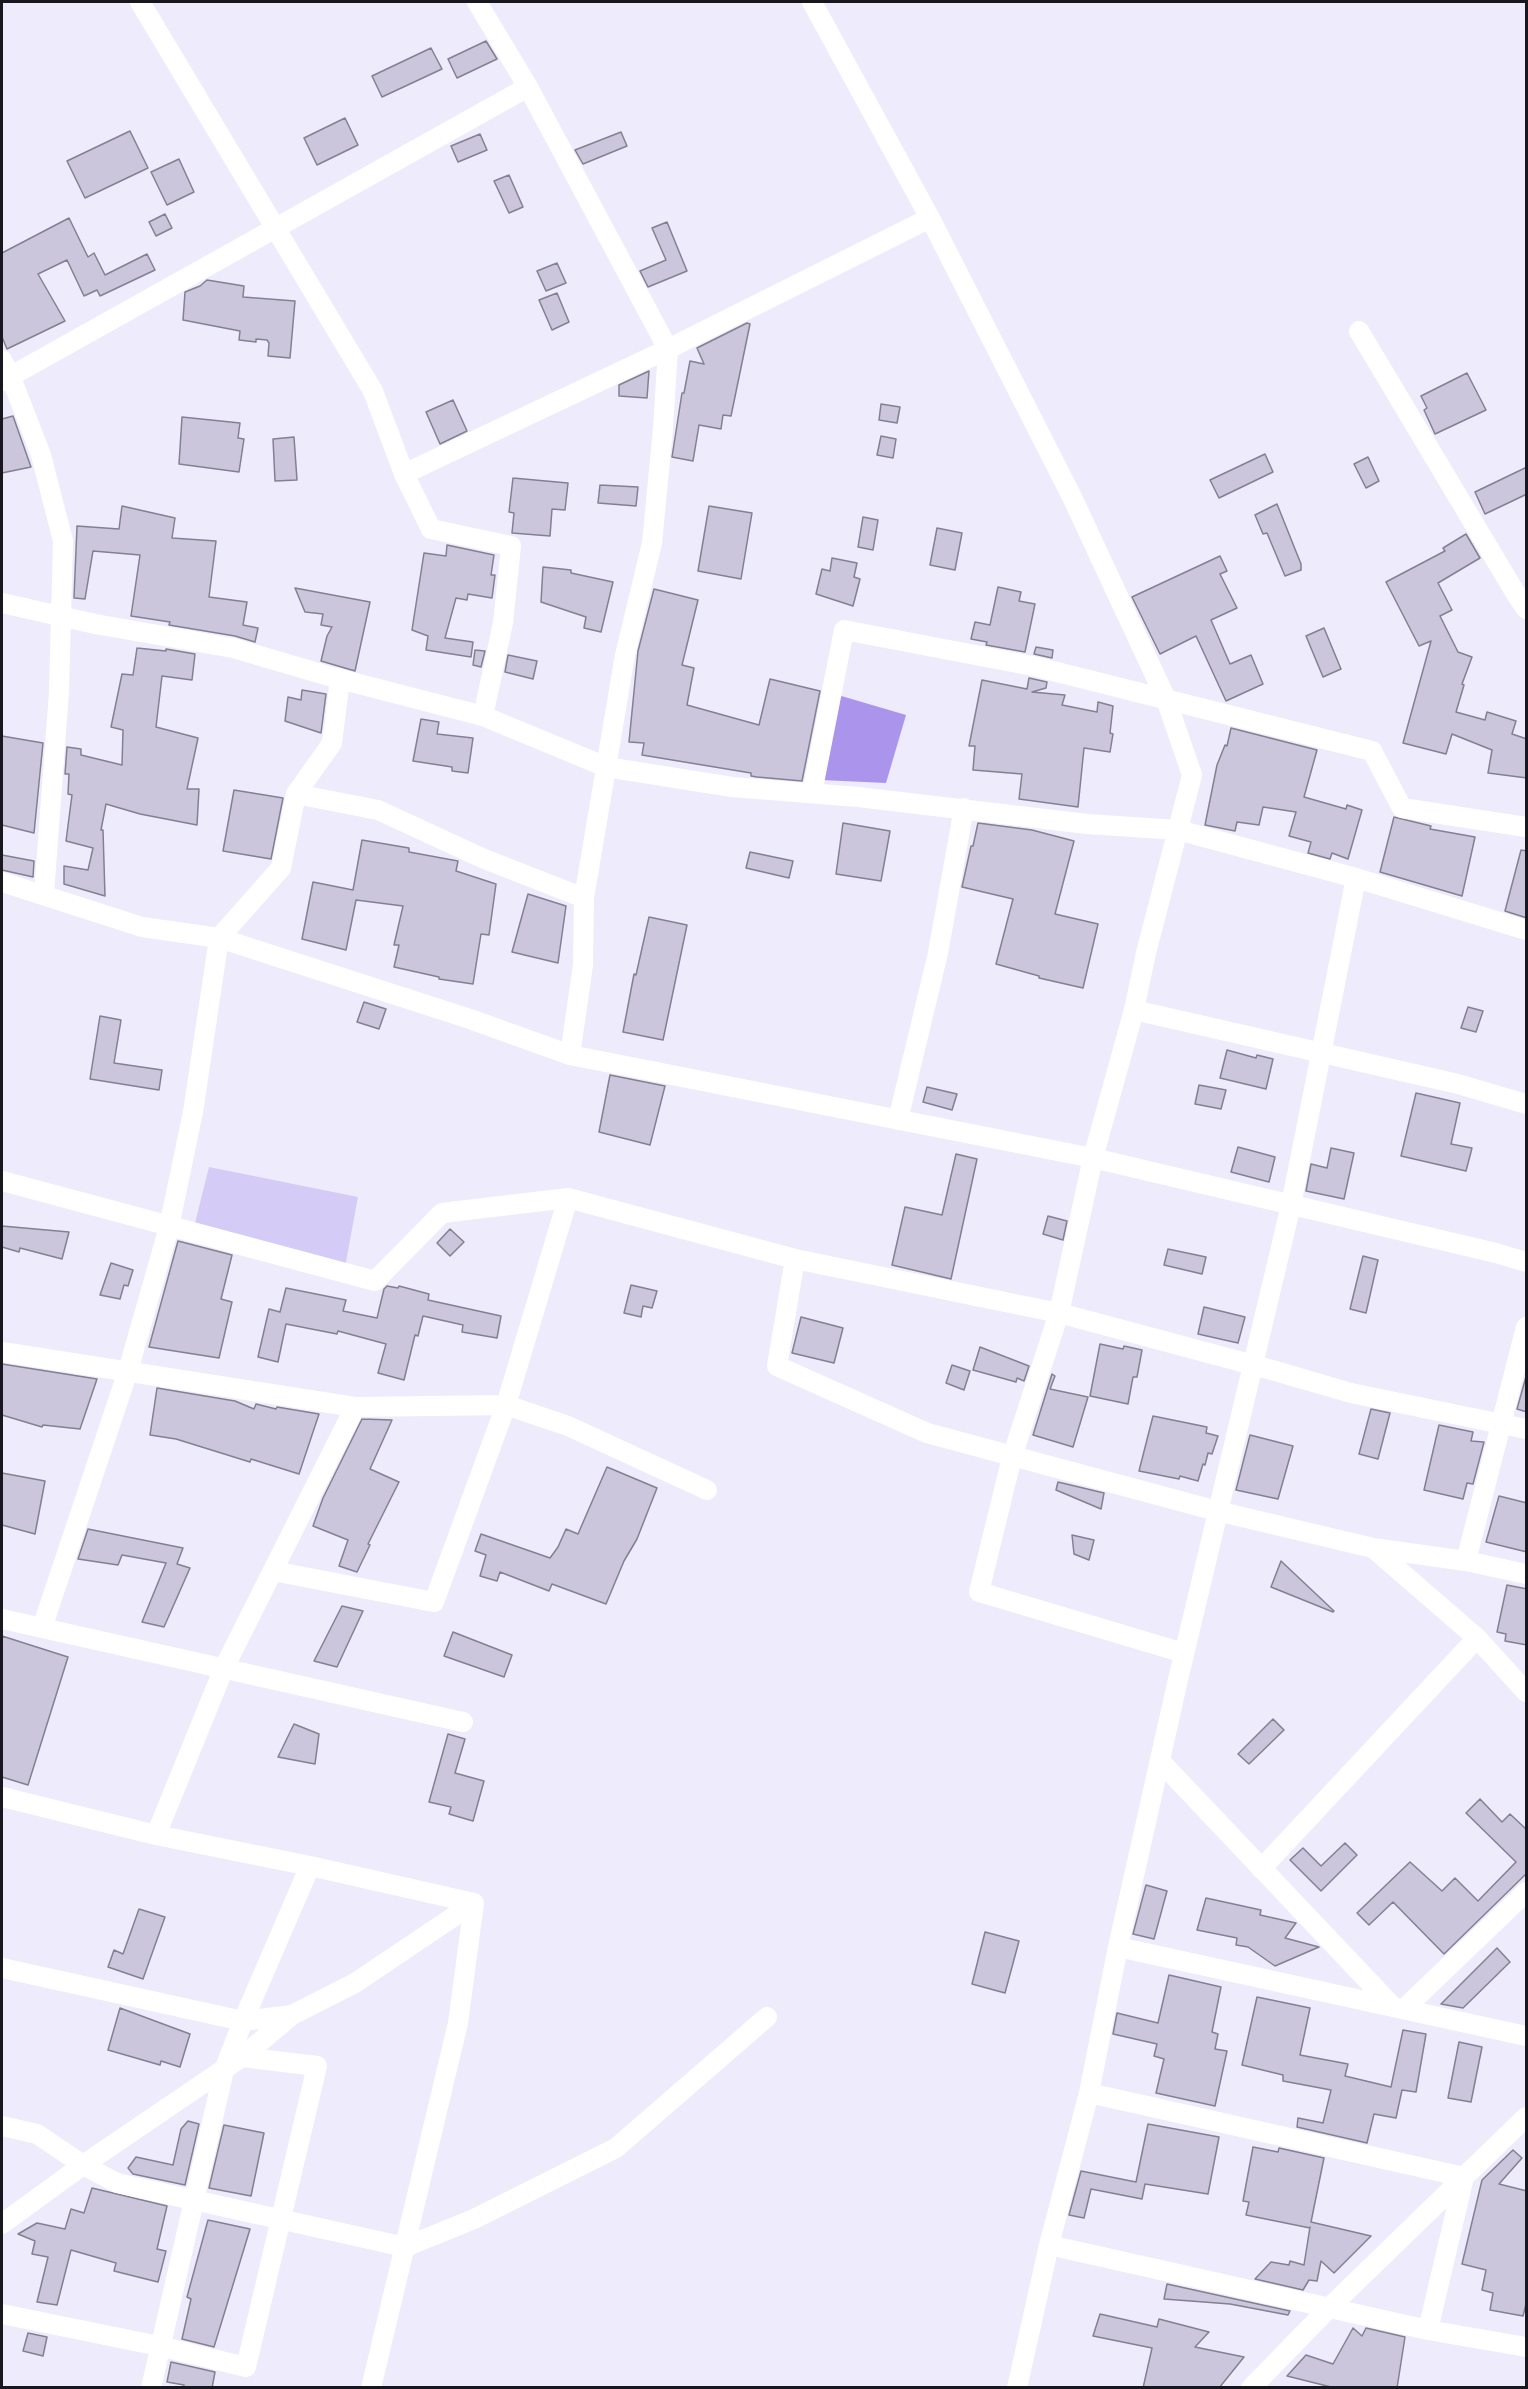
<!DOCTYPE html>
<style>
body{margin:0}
#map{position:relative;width:1528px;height:2389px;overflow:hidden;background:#eeebfc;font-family:"DejaVu Sans",sans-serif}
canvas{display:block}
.frame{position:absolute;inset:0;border:3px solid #19171e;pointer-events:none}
</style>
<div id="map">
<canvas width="1528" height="2389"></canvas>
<div class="frame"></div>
</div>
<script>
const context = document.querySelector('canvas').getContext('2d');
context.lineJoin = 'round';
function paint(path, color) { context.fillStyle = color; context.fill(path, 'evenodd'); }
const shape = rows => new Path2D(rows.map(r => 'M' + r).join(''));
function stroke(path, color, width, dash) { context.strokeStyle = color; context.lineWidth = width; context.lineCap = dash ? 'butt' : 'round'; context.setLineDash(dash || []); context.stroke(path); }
const green = shape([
 [209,1167,358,1197,345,1267,192,1235]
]);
const water = shape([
 [838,695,906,715,886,783,821,780]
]);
const building = shape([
 [486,41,497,59,457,78,448,59,486,41],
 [431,48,442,69,382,97,372,76,431,48],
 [345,118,358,145,317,165,304,138,345,118],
 [130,131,148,168,85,198,67,161,130,131],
 [621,132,627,146,583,164,575,150,621,132],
 [480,134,487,150,458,162,451,146,480,134],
 [179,159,194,192,167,205,151,172,179,159],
 [509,175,523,207,509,213,494,181,509,175],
 [165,214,172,228,156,236,149,222,165,214],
 [69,218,88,257,94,253,105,275,147,254,155,270,100,296,97,290,84,296,67,260,38,274,65,321,7,349,2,337,2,253,69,218],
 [667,222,687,271,648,287,640,271,666,260,652,228,667,222],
 [557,263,566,283,546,291,537,271,557,263],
 [207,280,244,286,243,297,295,301,290,358,268,356,269,343,267,340,256,339,256,342,239,340,240,331,183,320,185,292,200,286,207,280],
 [557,293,569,322,552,330,539,300,557,293],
 [747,323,750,324,731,416,723,415,721,429,699,425,693,461,672,457,682,393,684,393,690,361,704,364,697,348,747,323],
 [649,371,647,398,619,396,619,385,649,371],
 [1467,373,1486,410,1435,434,1424,410,1427,408,1421,396,1467,373],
 [453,400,467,431,440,444,426,412,453,400],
 [881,404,900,407,897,423,879,420,881,404],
 [13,416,31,467,2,473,2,419,13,416],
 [182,417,240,423,238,438,244,439,239,472,179,464,182,417],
 [881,436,896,439,893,458,877,455,881,436],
 [294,437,297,480,275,481,273,439,294,437],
 [1265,454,1273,472,1219,498,1210,480,1265,454],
 [1368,457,1379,481,1366,488,1354,464,1368,457],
 [1527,467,1527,494,1485,514,1475,492,1527,467],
 [513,478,568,483,565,510,552,509,550,536,512,533,514,513,509,512,513,478],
 [600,485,638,487,636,506,598,503,600,485],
 [1277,504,1301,564,1301,570,1285,576,1267,533,1263,534,1255,515,1277,504],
 [122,506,175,518,172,538,216,541,209,597,247,602,243,625,258,628,255,642,235,636,169,625,170,622,131,616,140,555,93,551,85,599,74,598,77,526,119,529,122,506],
 [709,506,752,513,741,579,698,571,709,506],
 [863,517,878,520,873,550,858,547,863,517],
 [937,528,962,533,955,570,930,565,937,528],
 [1466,534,1480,558,1438,583,1452,610,1440,616,1458,652,1472,657,1462,684,1464,685,1456,712,1485,720,1487,712,1516,721,1512,734,1527,739,1527,778,1488,773,1492,750,1452,734,1446,754,1403,743,1431,641,1419,646,1386,582,1445,551,1443,548,1466,534],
 [447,545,494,555,491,575,495,575,492,598,468,594,467,600,456,598,445,638,473,642,471,657,426,650,428,636,412,630,424,553,446,556,447,545],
 [1220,556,1227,571,1220,574,1237,608,1211,620,1230,664,1251,655,1263,684,1226,701,1196,636,1160,654,1132,597,1220,556],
 [832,558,857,563,854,577,860,579,853,606,816,594,822,569,830,571,832,558],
 [543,567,571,570,571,573,613,582,601,632,584,628,586,617,541,602,543,567],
 [998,587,1021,592,1019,601,1035,604,1025,652,986,645,987,642,971,639,975,622,990,625,998,587],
 [295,588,370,602,355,671,321,661,327,636,332,627,321,625,323,614,305,612,295,588],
 [654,589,698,600,682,665,694,668,687,705,759,725,770,679,820,691,802,781,757,777,751,776,751,773,642,755,644,743,629,742,638,651,654,589],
 [1324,628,1341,669,1323,677,1306,636,1324,628],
 [1036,647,1053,650,1052,658,1034,654,1036,647],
 [137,648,166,651,166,649,195,654,192,680,162,676,156,727,198,738,187,789,199,789,197,825,140,814,106,804,101,830,103,830,105,896,64,884,64,866,88,870,93,848,66,841,72,795,68,794,69,774,65,774,67,747,81,749,81,755,122,765,123,730,111,727,122,674,133,675,137,648],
 [475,650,485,651,481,667,473,665,475,650],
 [508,655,537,661,533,679,505,672,508,655],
 [1029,678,1047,682,1046,688,1032,692,1065,695,1062,705,1097,712,1098,702,1113,706,1110,733,1113,734,1110,752,1084,748,1078,807,1019,799,1022,774,973,770,975,746,969,746,982,680,1027,689,1029,678],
 [302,690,326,694,321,733,285,721,288,697,301,700,302,690],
 [421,719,439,722,437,734,473,738,468,773,452,771,452,767,413,761,421,719],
 [1231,728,1317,750,1304,797,1346,809,1347,805,1362,810,1348,859,1332,853,1330,859,1308,853,1311,842,1289,836,1296,812,1263,807,1259,825,1237,822,1235,831,1205,825,1217,765,1225,745,1227,746,1231,728],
 [2,736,43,743,34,833,2,825,2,736],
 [234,790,283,798,271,859,223,851,234,790],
 [1394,817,1431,826,1430,829,1475,837,1462,896,1380,872,1394,817],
 [843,823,890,831,881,881,836,874,843,823],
 [978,823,1032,830,1074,841,1055,914,1098,924,1083,988,1039,978,1039,976,996,964,1013,899,962,887,971,846,973,846,978,823],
 [362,840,409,848,409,852,458,861,456,871,496,884,489,935,481,934,473,984,439,979,439,977,394,967,399,945,394,945,403,906,356,900,346,950,302,939,313,882,353,890,362,840],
 [1521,850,1527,851,1527,918,1505,911,1521,850],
 [750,852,793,861,789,878,746,868,750,852],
 [2,855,34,861,33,877,2,870,2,855],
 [528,894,566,906,558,963,512,952,528,894],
 [649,917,687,925,663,1040,623,1032,634,974,636,975,649,917],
 [364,1002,386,1009,379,1029,357,1022,364,1002],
 [1468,1007,1483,1011,1476,1032,1461,1028,1468,1007],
 [100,1016,121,1020,114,1063,162,1070,159,1090,90,1079,100,1016],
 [1227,1050,1256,1058,1257,1055,1273,1059,1266,1089,1220,1078,1227,1050],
 [610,1075,665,1086,650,1145,599,1132,610,1075],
 [1199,1085,1226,1090,1221,1109,1195,1104,1199,1085],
 [927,1087,957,1094,952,1110,923,1102,927,1087],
 [1416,1093,1460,1103,1451,1144,1472,1148,1466,1171,1401,1156,1416,1093],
 [1238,1147,1275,1157,1269,1182,1231,1172,1238,1147],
 [1331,1148,1354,1153,1344,1199,1306,1191,1311,1164,1327,1168,1331,1148],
 [956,1154,977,1159,951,1279,892,1265,905,1207,942,1215,956,1154],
 [1048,1216,1067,1221,1063,1240,1043,1234,1048,1216],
 [2,1226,69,1232,62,1259,20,1248,19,1252,2,1247,2,1226],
 [450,1229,464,1242,450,1256,437,1243,450,1229],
 [178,1241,232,1255,221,1299,232,1302,219,1358,149,1347,178,1241],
 [1168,1249,1206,1257,1202,1274,1164,1265,1168,1249],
 [1363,1256,1378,1260,1366,1313,1350,1309,1363,1256],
 [111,1263,133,1270,128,1286,124,1285,120,1299,100,1295,111,1263],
 [631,1285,657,1291,652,1308,643,1306,641,1317,624,1313,631,1285],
 [387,1286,398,1288,399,1286,429,1294,428,1300,501,1316,497,1338,462,1332,463,1325,423,1316,418,1336,415,1335,404,1380,378,1373,386,1344,338,1331,337,1334,286,1324,278,1362,258,1357,269,1309,280,1312,286,1288,346,1300,343,1311,377,1318,384,1289,387,1286],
 [1204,1307,1245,1317,1238,1343,1198,1334,1204,1307],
 [801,1317,843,1328,834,1363,792,1353,801,1317],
 [1100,1344,1123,1349,1124,1346,1142,1350,1137,1377,1133,1377,1128,1404,1090,1396,1100,1344],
 [980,1347,1029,1366,1024,1381,1017,1378,1016,1382,973,1370,980,1347],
 [2,1364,97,1379,80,1429,43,1425,42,1427,2,1415,2,1364],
 [952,1365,970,1371,964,1390,946,1383,952,1365],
 [1527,1373,1527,1412,1517,1409,1527,1373],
 [1052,1374,1055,1376,1050,1389,1088,1397,1073,1447,1033,1435,1052,1374],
 [157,1388,235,1401,254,1409,256,1404,276,1409,277,1407,319,1414,299,1474,251,1459,250,1462,176,1439,150,1435,157,1388],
 [1371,1409,1390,1413,1378,1459,1359,1454,1371,1409],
 [1153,1416,1207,1427,1206,1433,1218,1436,1212,1454,1208,1453,1205,1465,1203,1464,1198,1481,1180,1476,1179,1479,1139,1471,1153,1416],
 [362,1419,392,1420,370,1469,399,1482,368,1544,370,1545,357,1572,339,1566,348,1540,313,1526,323,1498,362,1419],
 [1439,1425,1473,1432,1471,1441,1484,1442,1473,1484,1467,1483,1463,1499,1424,1490,1439,1425],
 [1250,1435,1293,1446,1278,1499,1236,1490,1250,1435],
 [607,1467,657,1488,637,1539,624,1561,606,1604,552,1584,549,1591,500,1572,497,1581,480,1576,486,1555,475,1551,481,1534,550,1558,558,1547,566,1529,578,1534,607,1467],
 [2,1473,45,1481,35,1534,2,1525,2,1473],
 [1058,1482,1104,1493,1101,1509,1056,1490,1058,1482],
 [1499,1496,1527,1503,1527,1552,1486,1542,1499,1496],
 [88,1529,183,1548,177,1564,190,1568,164,1627,142,1622,166,1563,122,1555,118,1565,78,1559,88,1529],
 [1072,1535,1094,1540,1089,1560,1074,1554,1072,1535],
 [1281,1561,1334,1611,1333,1612,1271,1587,1281,1561],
 [1507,1585,1527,1589,1527,1645,1505,1641,1506,1634,1497,1632,1507,1585],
 [342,1606,363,1611,337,1667,314,1661,342,1606],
 [453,1632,512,1655,504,1677,444,1656,453,1632],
 [2,1636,68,1657,28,1785,2,1777,2,1636],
 [1273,1719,1284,1730,1249,1764,1238,1754,1273,1719],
 [294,1724,319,1734,315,1764,278,1757,294,1724],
 [448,1734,465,1739,455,1773,484,1781,473,1821,449,1814,451,1807,429,1802,448,1734],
 [1480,1799,1502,1822,1510,1814,1527,1830,1527,1873,1444,1954,1393,1902,1369,1925,1357,1913,1410,1862,1442,1891,1455,1878,1478,1901,1516,1862,1466,1813,1480,1799],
 [1345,1843,1357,1855,1321,1891,1290,1860,1303,1848,1321,1866,1345,1843],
 [1146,1885,1167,1891,1154,1939,1133,1934,1146,1885],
 [1206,1898,1261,1910,1260,1915,1296,1923,1285,1938,1319,1947,1275,1966,1248,1947,1236,1945,1237,1938,1197,1930,1206,1898],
 [139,1909,165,1917,143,1979,108,1967,114,1950,123,1954,139,1909],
 [985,1932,1019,1941,1005,1993,972,1984,985,1932],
 [1497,1948,1510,1962,1463,2008,1441,2004,1497,1948],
 [1169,1975,1221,1987,1212,2032,1218,2034,1215,2049,1227,2051,1215,2106,1156,2093,1164,2059,1154,2056,1157,2044,1113,2034,1117,2013,1158,2023,1169,1975],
 [1257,1997,1310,2008,1300,2055,1348,2064,1345,2076,1391,2087,1403,2030,1426,2034,1416,2092,1402,2090,1396,2118,1374,2114,1367,2143,1297,2127,1298,2118,1323,2123,1331,2090,1283,2081,1283,2075,1242,2065,1257,1997],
 [120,2008,190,2034,180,2067,161,2061,160,2065,108,2050,120,2008],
 [1459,2042,1482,2047,1471,2102,1448,2098,1459,2042],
 [188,2121,199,2124,185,2185,133,2174,128,2168,136,2157,173,2165,181,2129,188,2121],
 [1148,2124,1219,2137,1208,2194,1145,2184,1142,2199,1091,2189,1084,2218,1069,2215,1081,2171,1136,2182,1148,2124],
 [224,2125,264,2133,251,2196,209,2188,224,2125],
 [1253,2147,1278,2152,1279,2148,1324,2158,1311,2222,1371,2236,1334,2273,1321,2261,1317,2281,1309,2280,1303,2290,1255,2279,1271,2262,1289,2265,1290,2261,1304,2265,1310,2227,1310,2228,1246,2215,1249,2202,1243,2201,1253,2147],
 [1513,2150,1522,2158,1499,2184,1527,2191,1527,2300,1523,2316,1490,2310,1493,2293,1482,2290,1486,2270,1462,2264,1482,2180,1513,2150],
 [92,2188,167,2206,157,2249,166,2251,158,2282,114,2271,116,2263,71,2250,57,2305,37,2302,48,2257,32,2254,35,2241,18,2234,37,2223,65,2229,71,2209,84,2213,92,2188],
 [208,2220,250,2229,214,2347,182,2339,191,2299,187,2297,208,2220],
 [1167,2284,1235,2299,1290,2311,1288,2315,1230,2304,1164,2299,1167,2284],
 [1100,2314,1157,2327,1159,2319,1209,2332,1195,2347,1244,2357,1219,2388,1143,2388,1152,2348,1093,2336,1100,2314],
 [1353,2328,1362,2336,1366,2328,1405,2337,1397,2388,1335,2388,1287,2376,1306,2355,1333,2364,1353,2328],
 [28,2333,47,2337,43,2356,23,2351,28,2333],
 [171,2362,215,2372,212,2388,183,2388,184,2385,167,2382,171,2362]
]);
const street = shape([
 [140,2,373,391,404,474,431,529,511,546,503,623,483,716],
 [477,2,528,87,668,349,663,429,652,543,625,655,584,898,583,965,570,1055],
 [812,2,930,218,1072,497,1166,699,1192,775,1146,953,1134,1010,1093,1158,1059,1313,1012,1457,979,1592,1184,1653],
 [1359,331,1516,594,1526,609],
 [2,360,10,375,41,455,63,541,59,692,44,894],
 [2,381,528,87],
 [404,474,668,349,930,218],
 [2,603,95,624,233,648,332,677,483,716,606,767,732,787,858,797,1087,824,1178,830,1356,878,1526,930],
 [812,793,844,630,1033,666,1372,751,1402,808,1526,827],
 [296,794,378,810,482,858,584,898],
 [2,882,142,927,219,938,470,1019,570,1055,1093,1158,1496,1253,1526,1262],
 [1134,1010,1458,1084,1526,1104],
 [898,1120,938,953,964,808],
 [2,1181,375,1281,442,1213,568,1198,795,1259,777,1366,927,1433,1217,1511,1373,1548,1466,1561,1526,1574],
 [795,1259,1059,1313,1272,1370,1351,1393,1526,1429],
 [2,1352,355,1407,506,1405,568,1198],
 [1373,1548,1477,1638,1526,1692],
 [1466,1561,1526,1327],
 [273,1571,434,1602,506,1405,568,1426,707,1490],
 [2,1619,463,1722],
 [42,1628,128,1371,169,1227,193,1112,219,938,281,868,296,794,332,743,340,679],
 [1160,1761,1393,2007],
 [2,1797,156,1835,310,1866,474,1903],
 [156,1835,224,1668,355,1407],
 [1261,1869,1477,1638],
 [1118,1947,1526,2036],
 [2,1968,243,2021,292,2015],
 [1405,2008,1526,1892],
 [1089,2093,1464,2177,1428,2330],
 [2,2126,37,2134,83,2165,117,2183,405,2247,474,2219,616,2148,767,2017],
 [2,2224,83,2165,242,2057,292,2015,355,1983,474,1903],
 [1049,2245,1428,2330,1526,2347],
 [2,2314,159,2346,246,2367,317,2066,242,2057],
 [151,2388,224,2070,243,2021,310,1866],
 [371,2388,458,2023,474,1903],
 [1017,2388,1049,2245,1089,2093,1118,1947,1177,1684,1291,1205,1356,878],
 [1251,2388,1330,2307,1526,2117]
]);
paint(green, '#d4cbf6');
paint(water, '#ab94eb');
paint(building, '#cbc6db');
stroke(building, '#848093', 1.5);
stroke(street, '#fff', 20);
</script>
